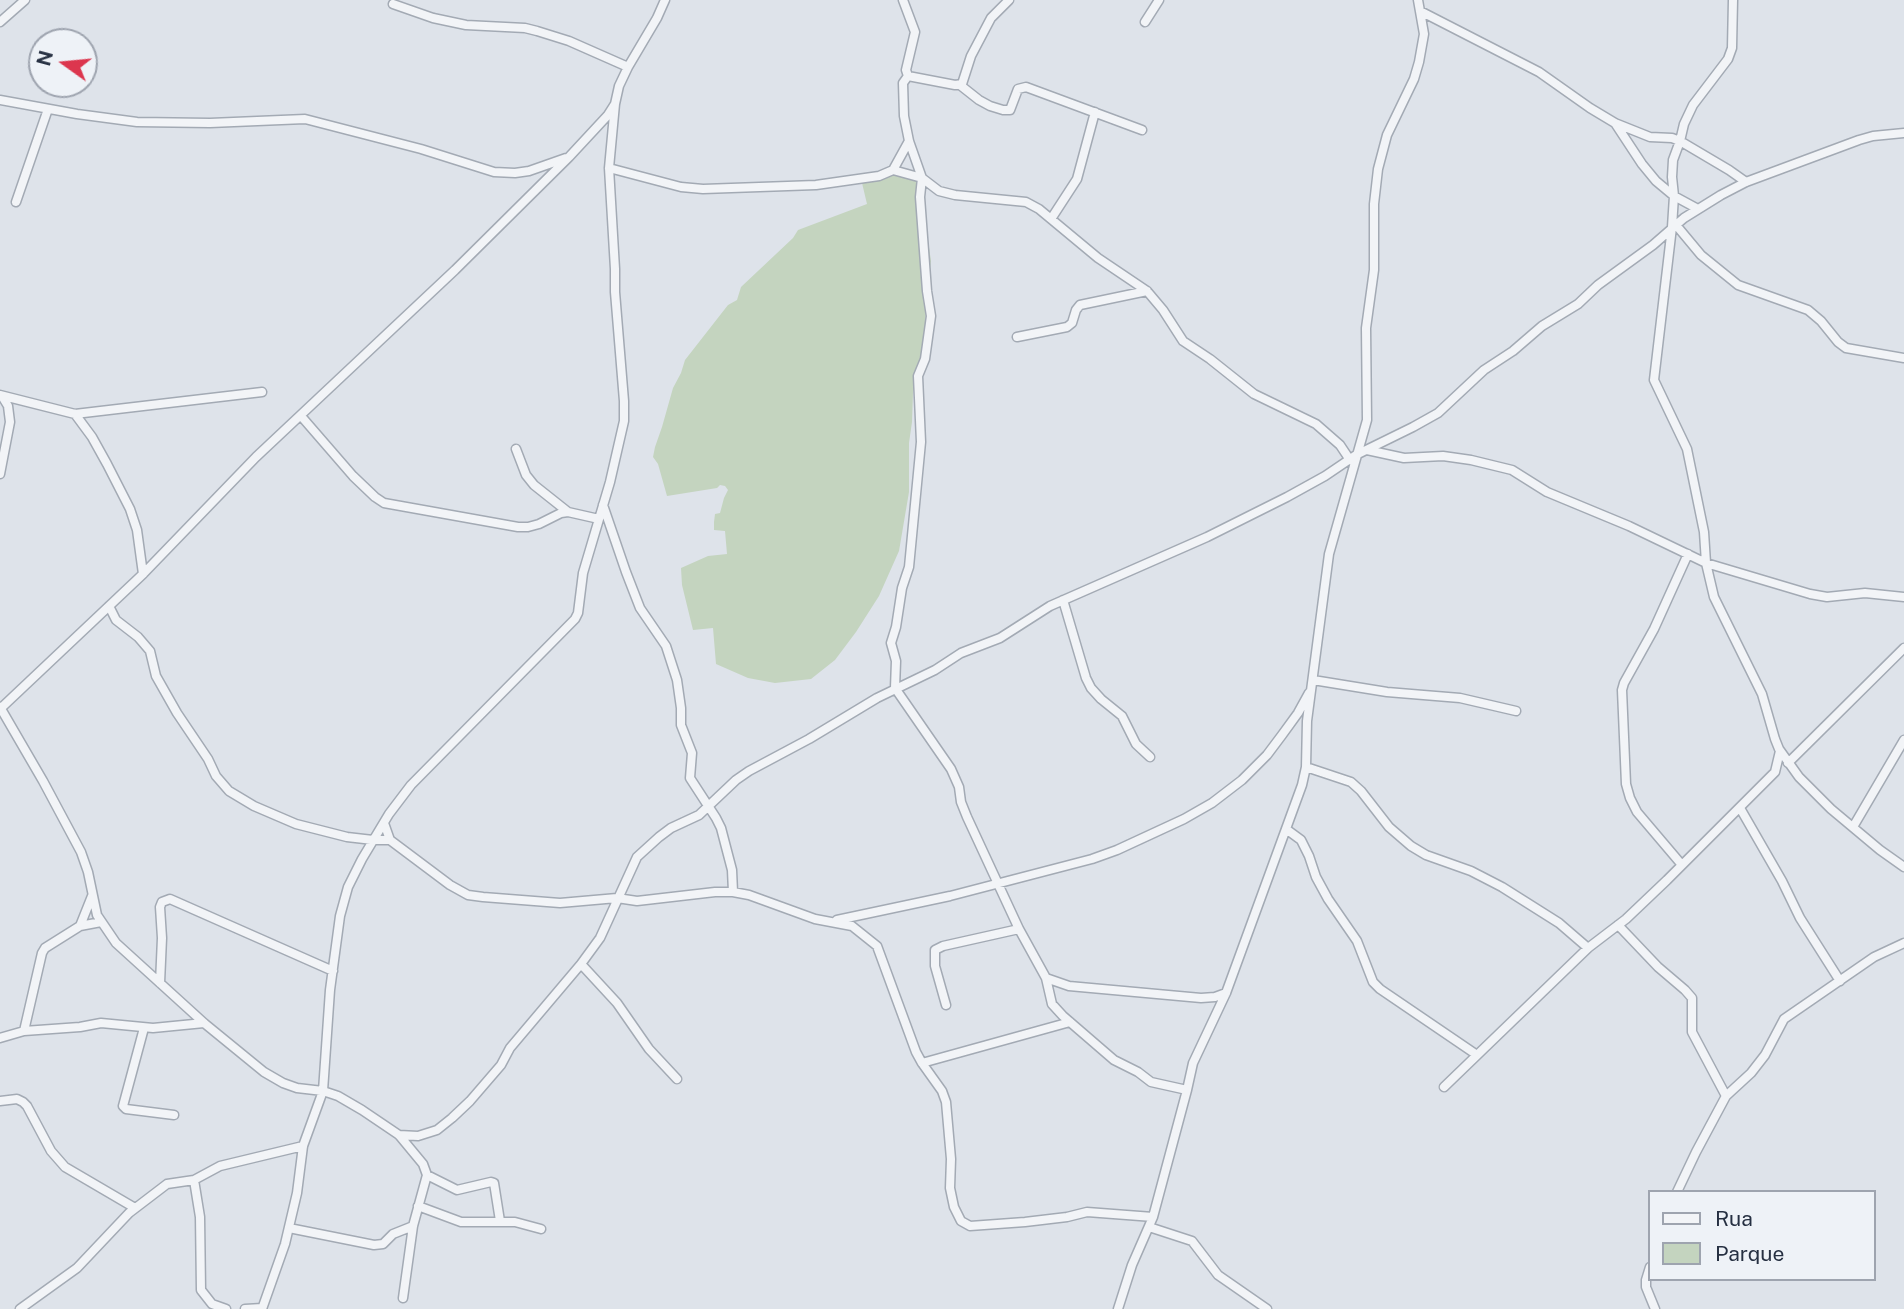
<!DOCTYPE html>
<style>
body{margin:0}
#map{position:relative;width:1904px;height:1309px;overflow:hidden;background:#dee3ea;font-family:"Public Sans",sans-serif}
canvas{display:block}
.legend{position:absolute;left:1648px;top:1190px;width:228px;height:91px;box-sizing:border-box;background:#eef2f7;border:2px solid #9ea4af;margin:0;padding:9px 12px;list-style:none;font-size:21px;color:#263042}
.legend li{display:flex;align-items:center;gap:14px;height:35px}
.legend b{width:35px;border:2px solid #9ea4af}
.north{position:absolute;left:28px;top:28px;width:70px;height:70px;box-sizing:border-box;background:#eef2f7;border:2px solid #9ea4af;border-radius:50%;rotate:285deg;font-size:19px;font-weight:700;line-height:28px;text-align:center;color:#263042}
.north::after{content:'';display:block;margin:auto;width:24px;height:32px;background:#dc364e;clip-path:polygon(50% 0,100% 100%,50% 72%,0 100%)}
</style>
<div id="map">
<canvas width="1904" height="1309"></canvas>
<ul class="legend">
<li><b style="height:9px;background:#f2f4f7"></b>Rua</li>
<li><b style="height:19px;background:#c4d4bf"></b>Parque</li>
</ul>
<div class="north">N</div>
</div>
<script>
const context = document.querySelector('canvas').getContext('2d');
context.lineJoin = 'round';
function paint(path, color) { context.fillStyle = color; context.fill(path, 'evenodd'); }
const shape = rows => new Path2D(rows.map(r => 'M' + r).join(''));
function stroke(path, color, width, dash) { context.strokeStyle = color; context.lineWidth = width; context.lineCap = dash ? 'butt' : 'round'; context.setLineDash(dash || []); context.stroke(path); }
const green = shape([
 [888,175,919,179,931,261,926,300,925,343,913,393,912,422,909,443,909,492,899,551,879,596,856,632,835,660,811,679,775,683,748,678,716,664,713,628,693,630,682,585,681,568,708,556,727,554,725,531,714,530,714,522,715,514,720,513,724,498,728,490,725,486,720,485,717,488,667,496,658,464,653,457,655,447,662,427,673,388,681,373,685,360,728,305,737,300,741,287,793,238,798,230,867,204,862,183]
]);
const street = shape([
 [903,0,915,32,906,70,908,76,903,83,904,116,909,141,922,178,939,191,955,195,1026,202,1039,209,1098,258,1147,291,1163,310,1183,341,1210,359,1254,394,1316,424,1340,445,1350,460],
 [1733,0,1732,48,1728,59,1693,105,1684,124,1680,141,1673,160,1672,177,1674,196,1672,227,1654,380,1687,449,1704,532,1706,563,1714,597,1762,694,1775,739,1779,749,1799,777,1831,809,1880,850,1904,867],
 [393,4,433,18,466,25,525,28,537,31,569,41,628,67],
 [1420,11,1539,72,1590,108,1615,123,1650,137,1672,138,1680,141,1729,170,1746,182],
 [0,22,25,0],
 [1145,22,1159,0],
 [908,76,955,85,962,84,971,56,991,18,1009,0],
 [960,85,979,100,990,106,1003,110,1010,110,1018,89,1026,87,1142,130],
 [0,100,77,114,137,122,210,123,305,119,421,149,494,172,515,173,529,171,566,158],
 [1615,123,1642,164,1656,181,1674,196,1698,209],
 [609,168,681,187,703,189,816,185,879,176,893,170,909,141],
 [893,170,922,178,920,197,927,291,931,316,925,359,918,376,921,442,909,567,902,588,896,627,891,643,896,661,895,688,951,769,959,787,961,802,967,817,1019,929,1046,978,1052,1004,1063,1016,1114,1060,1138,1072,1151,1082,1187,1090],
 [16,202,48,109],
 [1051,219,1077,179,1095,112],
 [1676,225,1701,255,1738,285,1808,310,1821,321,1838,342,1846,348,1904,358],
 [1017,337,1067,327,1072,323,1076,310,1080,305,1147,291],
 [0,395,75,414,262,392],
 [75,414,92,437,107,464,130,509,137,530,143,574],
 [301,416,353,476,375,497,384,503,518,527,528,527,539,524,561,513,568,512,599,519],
 [516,449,526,475,534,485,568,512],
 [1367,450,1404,458,1443,456,1471,460,1512,470,1547,492,1629,526,1706,563,1810,594,1827,597,1865,593,1904,597],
 [0,474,10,422,8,406,2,396],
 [603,505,626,572,640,608,666,646,677,680,681,708,681,725,692,753,690,778,716,818,721,828,732,870,733,892],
 [1063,600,1086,678,1091,688,1101,699,1122,716,1136,744,1150,757],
 [109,606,116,620,138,637,150,651,156,676,177,713,208,759,216,776,229,791,254,806,296,824,347,837,373,840,390,840],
 [1313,680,1387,692,1460,698,1516,711],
 [0,707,43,781,81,852,88,872,97,915,116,943,204,1023,264,1072,283,1083,297,1088,323,1091,338,1096,362,1110,399,1135,423,1164,427,1175,413,1226,403,1298],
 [0,709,143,574,256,457,455,270,569,157,608,115,615,104,619,86,628,67,657,18,665,0],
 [1788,763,1904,648],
 [1306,767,1351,782,1361,791,1389,827,1411,846,1426,855,1471,871,1502,887,1559,923,1588,948],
 [1740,808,1782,881,1800,918,1840,981],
 [384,823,390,840,450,885,468,895,483,897,560,903,617,898,637,901,715,892,733,892,749,895,815,919,852,926,877,946,916,1052,922,1063,942,1091,946,1102,951,1159,950,1188,954,1207,961,1221,970,1226,1025,1222,1067,1217,1087,1212,1153,1217],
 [1853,827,1904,740],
 [1286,829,1301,840,1309,856,1316,877,1328,899,1357,941,1373,982,1380,989,1477,1055],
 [1682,865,1637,812,1630,798,1626,784,1622,690,1624,683,1654,629,1688,554],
 [837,920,950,896,1092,859,1117,850,1184,819,1212,803,1242,780,1267,755,1282,735,1298,713,1309,693],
 [1618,925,1658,967,1685,990,1692,998,1692,1032,1726,1096],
 [80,926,92,896],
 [581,964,617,1003,649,1049,677,1079],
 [1046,978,1069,986,1201,998,1215,997,1226,993],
 [160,983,162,938,160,907,162,902,170,899,333,971],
 [946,1005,935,966,935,950,943,946,1019,929],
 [144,1028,123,1106,126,1109,174,1115],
 [24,1031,42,953,45,948,80,926,101,922],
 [0,1038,24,1031,80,1027,101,1023,153,1028,204,1023],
 [922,1063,1070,1022],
 [1444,1087,1588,948,1626,919,1667,880,1775,772,1780,751],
 [0,1101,17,1099,23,1102,27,1106,51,1151,65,1167,135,1208],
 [399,1135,418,1136,437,1130,452,1118,470,1101,501,1065,510,1048,581,964,600,938,637,857,659,837,671,828,699,815,736,780,749,771,809,739,877,698,935,670,961,653,1000,638,1050,606,1207,537,1287,497,1325,476,1356,455,1413,427,1438,413,1484,370,1513,351,1542,326,1578,304,1598,285,1653,245,1684,218,1721,195,1746,182,1859,140,1873,136,1904,133],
 [427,1175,457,1190,491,1182,494,1183,500,1221],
 [194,1180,200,1217,201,1290,212,1304,226,1309],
 [1677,1192,1696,1152,1726,1096,1751,1073,1765,1055,1784,1019,1874,957,1904,943],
 [418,1206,461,1222,515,1222,541,1229],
 [1149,1227,1192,1241,1218,1275,1267,1309],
 [289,1228,374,1245,383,1244,393,1234,413,1226],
 [1650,1267,1646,1280,1646,1287,1655,1309],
 [20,1309,77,1268,129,1213,167,1184,194,1180,220,1166,303,1146],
 [245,1309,262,1308],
 [262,1309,285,1244,297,1193,303,1146,323,1091,330,990,340,916,348,887,362,859,389,814,411,785,575,619,578,613,583,573,610,482,624,421,624,401,615,292,615,269,609,168,615,104],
 [1118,1309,1132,1265,1153,1217,1187,1090,1193,1063,1226,993,1302,785,1306,767,1307,721,1329,554,1367,420,1366,328,1374,270,1374,204,1378,169,1387,135,1414,79,1419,62,1424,34,1418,0]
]);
paint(green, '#c4d4bf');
stroke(street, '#a3aab4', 11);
stroke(street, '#f2f4f7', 8);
</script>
